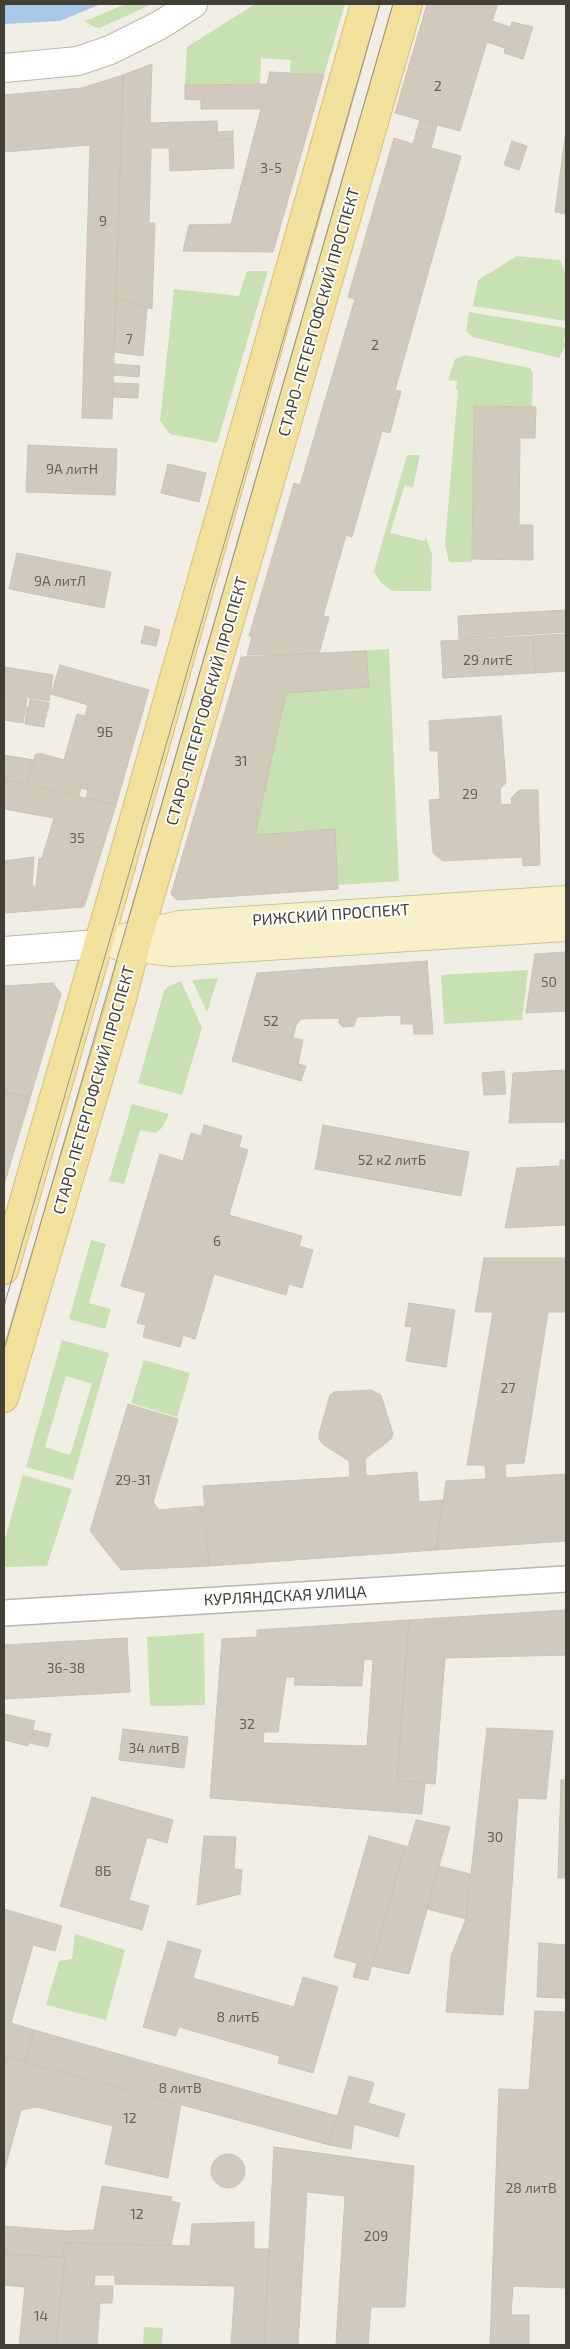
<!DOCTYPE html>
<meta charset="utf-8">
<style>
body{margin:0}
#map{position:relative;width:570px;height:2349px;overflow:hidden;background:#f1eee6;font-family:"Exo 2",sans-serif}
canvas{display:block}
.frame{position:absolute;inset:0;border:5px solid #423f36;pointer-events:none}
</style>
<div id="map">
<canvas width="570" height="2349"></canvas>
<div class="frame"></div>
</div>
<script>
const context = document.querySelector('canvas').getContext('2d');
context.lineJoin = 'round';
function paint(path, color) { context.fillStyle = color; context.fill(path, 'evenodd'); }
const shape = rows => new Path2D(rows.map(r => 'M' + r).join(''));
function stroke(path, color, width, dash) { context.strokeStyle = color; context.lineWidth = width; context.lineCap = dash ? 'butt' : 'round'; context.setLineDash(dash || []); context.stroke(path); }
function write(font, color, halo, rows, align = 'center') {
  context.font = font + ' "Exo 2",sans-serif'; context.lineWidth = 4; context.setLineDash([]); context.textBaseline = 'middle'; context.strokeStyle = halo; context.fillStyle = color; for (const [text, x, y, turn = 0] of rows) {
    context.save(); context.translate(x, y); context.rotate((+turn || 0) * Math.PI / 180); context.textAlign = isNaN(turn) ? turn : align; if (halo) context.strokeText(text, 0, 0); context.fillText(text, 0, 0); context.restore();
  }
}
const green = shape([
 [126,4,152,4,100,28,94,27,85,21],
 [255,4,345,4,324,75,290,73,291,60,261,58,260,84,185,85,187,47],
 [517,256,560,260,566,274,566,321,473,306,478,280],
 [247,271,268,271,217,443,170,434,160,421,174,289,239,296],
 [469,312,566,328,564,341,566,345,559,358,473,337,466,331],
 [465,355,530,368,533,373,532,407,474,406,472,559,471,562,449,562,445,545,458,390,456,389,457,381,448,380,455,359],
 [407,455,420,455,413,487,405,485,390,533,425,541,425,536,432,554,431,591,393,591,381,583,374,571],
 [389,649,399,881,338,885,338,889,177,900,171,894,241,657],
 [528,970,522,1020,444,1024,441,975],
 [218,978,207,1012,192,980],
 [181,981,202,1028,182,1095,138,1083,164,991,169,986],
 [132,1104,169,1114,162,1128,155,1133,140,1130,124,1184,109,1181],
 [91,1240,106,1244,89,1303,111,1309,105,1329,69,1319],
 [62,1340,109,1353,73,1480,26,1467],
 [66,1376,92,1384,70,1455,45,1447],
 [144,1360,190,1373,177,1417,131,1403],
 [23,1475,72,1489,47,1566,7,1567,4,1564,4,1542],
 [204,1633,205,1705,150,1706,147,1637],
 [75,1934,125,1950,106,2020,46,2005,59,1961,72,1959],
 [144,2327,163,2328,162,2345,143,2345]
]);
const water = shape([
 [4,4,101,4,60,21,4,24]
]);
const building = shape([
 [427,4,498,4,492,21,510,27,512,22,533,27,523,59,504,53,505,48,487,42,460,131,395,113,427,4],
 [152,64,150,123,217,121,218,140,233,139,234,168,170,171,169,148,151,148,149,223,155,223,152,309,116,298,123,75,152,64],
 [270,72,324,75,273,252,183,251,189,225,231,224,261,109,201,109,201,100,185,99,185,85,267,84,270,72],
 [123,75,112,419,82,418,90,145,4,152,4,95,82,88,123,75],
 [420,119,437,125,431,148,461,156,395,390,401,391,390,433,382,431,352,537,346,535,323,616,329,617,319,654,247,655,252,637,249,636,294,483,300,485,355,299,348,297,394,138,413,144,420,119],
 [566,130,566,214,555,212,566,130],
 [233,131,233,139,218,140,218,132,233,131],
 [512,141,527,146,519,170,504,165,512,141],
 [116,298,147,308,143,356,114,352,116,298],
 [115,364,140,366,139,377,114,375,115,364],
 [114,383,139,384,138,398,113,397,114,383],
 [474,406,536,407,535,438,520,438,519,525,533,525,533,560,472,559,474,406],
 [28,445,117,449,115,495,26,492,28,445],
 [168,464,206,473,199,502,161,493,168,464],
 [17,553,111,572,104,608,9,589,17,553],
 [566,610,566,632,459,639,458,616,566,610],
 [145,626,160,630,156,646,141,643,145,626],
 [566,634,566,671,535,673,533,636,566,634],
 [533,636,535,673,443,678,441,641,533,636],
 [366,651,369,687,286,693,255,835,335,829,338,889,177,900,171,894,241,657,366,651],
 [60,665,149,690,116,805,86,798,88,790,81,788,79,796,26,784,35,755,39,753,64,760,77,714,85,716,88,705,51,694,60,665],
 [5,667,53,675,49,701,27,697,23,723,4,720,5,667],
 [30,699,49,703,48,710,29,706,30,699],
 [27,707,47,711,46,718,26,715,27,707],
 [26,716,45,719,44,727,25,724,26,716],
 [501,716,506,783,500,789,501,805,512,804,511,798,519,790,538,790,540,865,523,866,522,857,443,861,433,853,429,800,440,799,438,751,430,751,429,721,501,716],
 [4,755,33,760,26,784,4,780,4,755],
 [4,780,116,805,84,907,4,913,4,861,34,857,32,886,36,886,39,859,42,858,54,818,4,809,4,780],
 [566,952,566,1011,526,1013,535,954,566,952],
 [427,961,433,1034,414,1034,413,1024,401,1024,401,1015,357,1017,354,1026,343,1027,339,1023,339,1018,301,1019,296,1025,293,1038,303,1040,298,1064,306,1066,301,1081,232,1061,257,973,427,961],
 [53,983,61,994,30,1098,4,1092,4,986,53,983],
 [566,1070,566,1122,509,1123,513,1073,566,1070],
 [504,1071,506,1094,484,1095,482,1073,504,1071],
 [4,1092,30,1098,4,1185,4,1092],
 [204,1125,242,1136,239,1147,248,1150,229,1215,302,1236,299,1246,313,1250,302,1288,289,1284,286,1295,214,1274,195,1339,183,1335,180,1347,143,1337,146,1325,137,1323,146,1293,121,1286,160,1154,183,1161,191,1133,201,1136,204,1125],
 [323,1125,469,1152,461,1196,315,1169,323,1125],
 [560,1160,566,1160,566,1225,505,1228,517,1168,560,1166,560,1160],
 [484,1258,566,1258,566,1312,548,1312,524,1463,505,1464,506,1478,566,1474,566,1541,436,1550,446,1481,486,1479,485,1465,467,1465,493,1312,475,1312,484,1258],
 [409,1303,455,1310,446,1367,406,1361,412,1327,405,1326,409,1303],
 [371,1390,381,1395,393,1434,391,1439,365,1459,366,1476,417,1472,419,1502,443,1500,436,1550,209,1566,203,1486,350,1477,349,1461,324,1445,320,1441,319,1434,330,1395,334,1392,371,1390],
 [128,1404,178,1419,153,1502,159,1510,203,1506,209,1566,121,1570,90,1531,128,1404],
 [566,1610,566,1655,445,1658,435,1784,397,1781,409,1620,566,1610],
 [409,1620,397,1781,425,1783,422,1814,210,1798,222,1639,257,1637,257,1630,409,1620],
 [364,1659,373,1660,367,1746,263,1743,264,1732,278,1732,286,1677,295,1677,294,1685,362,1686,364,1659],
 [127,1638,130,1692,4,1699,4,1645,127,1638],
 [4,1714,35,1721,28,1746,4,1740,4,1714],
 [487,1728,553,1731,546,1799,518,1798,503,2015,446,2012,451,1956,466,1919,487,1728],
 [123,1729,188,1737,184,1768,119,1760,123,1729],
 [33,1730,51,1734,48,1747,30,1743,33,1730],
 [561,1780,566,1780,566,1878,558,1878,561,1780],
 [92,1797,173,1820,167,1843,147,1837,129,1900,149,1906,142,1930,60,1906,92,1797],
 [416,1820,450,1827,409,1974,372,1966,405,1846,408,1847,416,1820],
 [204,1836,236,1837,234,1869,242,1870,240,1894,197,1905,204,1836],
 [369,1836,405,1846,368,1980,353,1977,357,1963,334,1957,369,1836],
 [439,1866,470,1874,466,1919,427,1909,439,1866],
 [4,1909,62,1926,55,1951,33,1945,11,2023,34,2030,24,2062,4,2056,4,1909],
 [168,1941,201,1950,193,1978,294,2007,303,1977,338,1987,313,2073,278,2063,280,2056,179,2027,176,2036,143,2027,168,1941],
 [539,1943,566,1945,566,1998,537,1997,539,1943],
 [535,2011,566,2012,566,2288,513,2286,511,2315,529,2315,529,2345,490,2345,499,2089,529,2090,535,2011],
 [34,2030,337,2116,329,2145,24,2062,34,2030],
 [4,2056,181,2104,168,2178,105,2164,113,2126,37,2107,21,2110,4,2172,4,2056],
 [349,2076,374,2083,368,2103,405,2114,398,2137,354,2124,351,2149,329,2145,349,2076],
 [274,2147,414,2166,405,2307,371,2307,368,2345,336,2345,345,2196,307,2192,298,2345,264,2345,274,2147],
 '211 2171a17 17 0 1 1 34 0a17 17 0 1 1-34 0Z',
 [102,2186,172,2197,171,2201,180,2203,171,2245,64,2243,63,2257,4,2254,4,2226,66,2231,94,2230,102,2186],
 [254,2222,254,2249,269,2249,264,2345,231,2345,235,2286,115,2284,115,2275,95,2275,94,2286,113,2286,112,2303,100,2303,97,2345,56,2345,65,2257,63,2257,64,2243,190,2246,192,2224,254,2222],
 [4,2254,65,2257,56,2345,19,2345,25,2287,4,2285,4,2254]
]);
const minor = shape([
 [4,1613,566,1579]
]);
const tertiary = shape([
 [4,68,78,61,110,50,160,25,193,4],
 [4,951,98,944]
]);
const secondary = shape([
 [98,944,180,925,566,900],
 [119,946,173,952,566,927]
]);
const primary = shape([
 [4,1270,114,890,365,4],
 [4,1398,122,999,135,948,408,4]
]);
const tram = shape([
 [4,1306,380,4],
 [4,1350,393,4]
]);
const numberNames = [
 ["2",438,86],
 ["3-5",271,168],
 ["9",103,221],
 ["7",129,339],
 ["2",375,345],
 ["9А литН",72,469],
 ["9А литЛ",60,581],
 ["29 литЕ",488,660],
 ["9Б",105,732],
 ["31",241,761],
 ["29",470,794],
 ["35",77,838],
 ["50",549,982],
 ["52",271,1021],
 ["52 к2 литБ",392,1160],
 ["6",217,1241],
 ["27",508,1388],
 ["29-31",133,1480],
 ["36-38",66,1668],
 ["32",247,1724],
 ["34 литВ",154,1748],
 ["30",495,1837],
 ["8Б",103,1871],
 ["8 литБ",238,2017],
 ["8 литВ",180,2088],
 ["12",130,2118],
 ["28 литВ",531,2188],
 ["12",137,2214],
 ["209",376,2236],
 ["14",41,2316]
];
const streetNames = [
 ["СТАРО-ПЕТЕРГОФСКИЙ ПРОСПЕКТ",319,312,-74],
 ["СТАРО-ПЕТЕРГОФСКИЙ ПРОСПЕКТ",207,701,-74],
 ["РИЖСКИЙ ПРОСПЕКТ",331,915,-4],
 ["СТАРО-ПЕТЕРГОФСКИЙ ПРОСПЕКТ",94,1090,-74],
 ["КУРЛЯНДСКАЯ УЛИЦА",285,1596,-3]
];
paint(green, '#c8e1b3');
paint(water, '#a8c8e7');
paint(building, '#d1cabc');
stroke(building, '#cbc3b0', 1);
stroke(minor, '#bbb6a9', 28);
stroke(tertiary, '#bbb6a9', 30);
stroke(secondary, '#cbc39a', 30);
stroke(primary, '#d5bf6f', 30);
stroke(minor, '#fff', 25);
stroke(tertiary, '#fff', 28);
stroke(secondary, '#f8f0c8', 28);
stroke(primary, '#f2e19d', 28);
stroke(tram, '#949494', 1);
write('14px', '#666258', null, numberNames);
write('16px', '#423f36', '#fff', streetNames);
</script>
